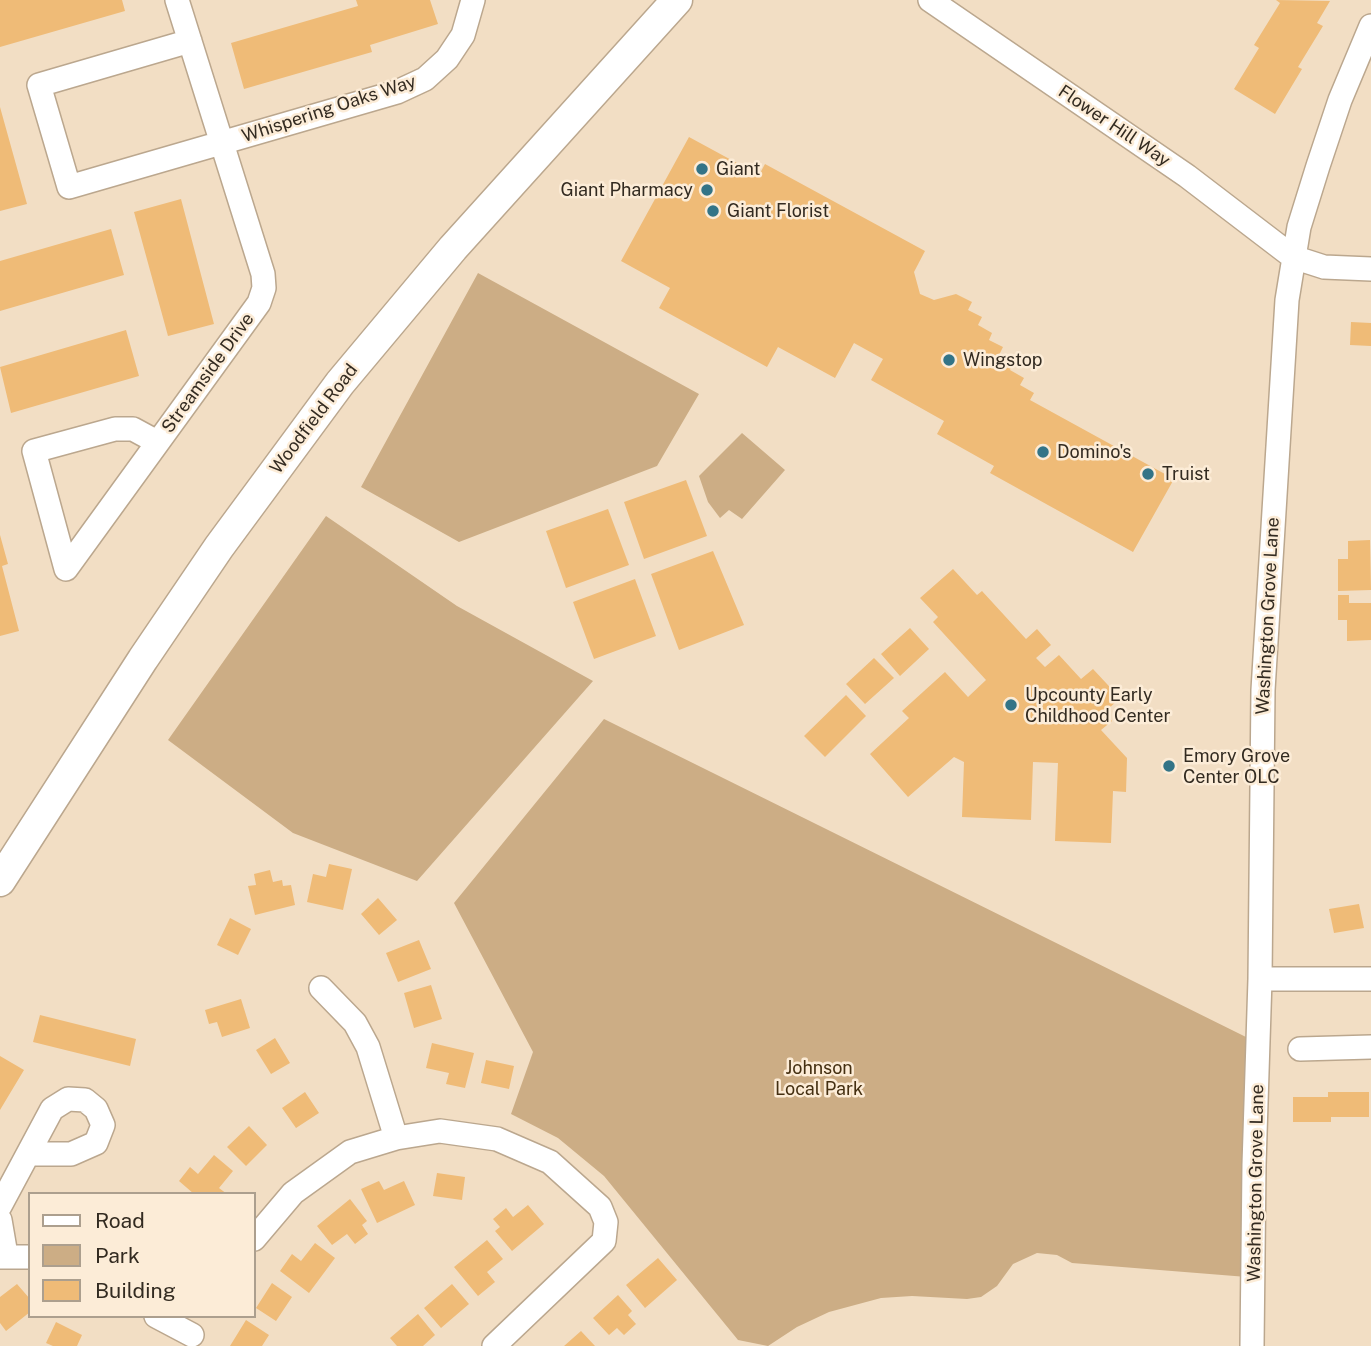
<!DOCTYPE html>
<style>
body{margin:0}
#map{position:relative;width:1371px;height:1346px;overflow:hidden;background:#f2dec4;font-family:"Public Sans",sans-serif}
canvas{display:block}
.legend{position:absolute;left:28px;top:1192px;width:228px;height:126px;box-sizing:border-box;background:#fcecd7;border:2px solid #ac9f8e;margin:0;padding:9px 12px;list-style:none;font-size:21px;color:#332b21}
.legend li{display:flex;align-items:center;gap:14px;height:35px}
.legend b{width:35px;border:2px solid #ac9f8e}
</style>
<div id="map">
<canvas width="1371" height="1346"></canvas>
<ul class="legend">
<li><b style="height:9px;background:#fff"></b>Road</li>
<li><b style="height:19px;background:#ccad85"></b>Park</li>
<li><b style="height:19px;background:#efbb77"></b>Building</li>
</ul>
</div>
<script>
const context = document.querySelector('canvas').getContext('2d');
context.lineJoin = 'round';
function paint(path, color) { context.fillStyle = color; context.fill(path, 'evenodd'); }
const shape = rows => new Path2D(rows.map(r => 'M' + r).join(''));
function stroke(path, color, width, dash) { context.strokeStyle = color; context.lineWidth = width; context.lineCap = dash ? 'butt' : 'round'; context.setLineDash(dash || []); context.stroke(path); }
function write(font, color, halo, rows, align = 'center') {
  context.font = font + ' "Public Sans",sans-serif'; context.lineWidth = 5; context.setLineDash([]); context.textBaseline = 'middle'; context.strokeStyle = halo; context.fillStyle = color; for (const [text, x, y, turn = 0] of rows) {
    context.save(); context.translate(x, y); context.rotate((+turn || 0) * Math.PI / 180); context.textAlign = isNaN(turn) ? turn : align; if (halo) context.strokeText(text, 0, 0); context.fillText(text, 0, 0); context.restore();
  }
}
const green = shape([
 [478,273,699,394,657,466,459,542,361,487],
 [742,433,785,470,742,519,729,510,720,518,708,502,699,476],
 [326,516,457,606,593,681,417,881,293,833,168,740],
 [604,719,1248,1038,1247,1277,1072,1263,1057,1255,1037,1253,1013,1264,997,1286,981,1297,967,1299,912,1296,881,1298,829,1312,797,1327,768,1346,738,1340,604,1176,558,1138,511,1114,533,1052,454,903]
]);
const building = shape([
 [0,0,122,0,125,11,0,47],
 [356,0,430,0,438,24,370,45,372,52,244,89,231,43,358,6],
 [1276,0,1330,1,1317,23,1323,26,1298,67,1302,69,1275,114,1234,89,1259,48,1254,45,1280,3],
 [0,107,27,204,0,211],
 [689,137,759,175,765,164,925,251,914,272,920,294,934,300,956,294,972,302,968,310,982,317,978,325,992,333,989,340,1003,347,999,355,1013,363,1010,370,1024,378,1020,385,1034,393,1030,400,1174,479,1133,552,990,473,994,466,937,434,944,421,871,380,883,359,854,343,835,378,778,347,767,367,659,308,670,288,621,261],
 [181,199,214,324,168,336,134,212],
 [111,229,124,275,0,311,0,261],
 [1351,322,1371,323,1371,346,1350,345],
 [126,330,139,376,11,413,0,367],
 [686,480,707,536,644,559,624,502],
 [608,509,629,565,566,588,546,531],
 [0,535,8,564,2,566,19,631,0,636],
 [1370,540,1371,590,1338,591,1338,559,1348,559,1348,541],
 [713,551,744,625,679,650,651,574],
 [953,569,977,595,982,591,1026,639,1037,629,1051,645,1036,658,1045,667,1059,655,1081,679,1093,669,1120,698,1104,713,1112,721,1101,730,1127,758,1126,792,1113,791,1111,843,1055,841,1058,763,1033,762,1031,820,962,817,964,762,954,757,908,797,870,754,909,718,902,711,945,672,968,697,986,680,933,622,938,617,920,598],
 [635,579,656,636,594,659,573,602],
 [1338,595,1349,595,1349,603,1371,603,1371,640,1347,641,1347,620,1338,620],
 [910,628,929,649,900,676,881,654],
 [874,658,894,678,865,704,846,684],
 [846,695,866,716,825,757,804,736],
 [329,864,352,869,343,910,307,902,313,874,326,877],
 [270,870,273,882,282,880,283,886,291,885,295,905,255,915,248,886,256,885,254,874],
 [378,898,397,920,379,935,361,914],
 [1359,904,1364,928,1334,933,1329,909],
 [230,918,251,929,238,955,217,945],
 [419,940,431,969,398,982,386,953],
 [431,985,442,1019,414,1028,404,993],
 [241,999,250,1028,222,1037,217,1022,209,1024,205,1010],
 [40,1015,136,1039,130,1066,33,1042],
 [275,1038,290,1063,271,1074,256,1050],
 [432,1043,474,1053,465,1088,446,1084,449,1073,426,1068],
 [0,1056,24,1070,0,1110],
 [486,1060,514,1066,509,1089,481,1083],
 [305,1092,319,1113,296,1128,282,1108],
 [1328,1092,1369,1092,1369,1117,1331,1117,1331,1122,1293,1122,1293,1097,1328,1097],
 [249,1126,267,1145,246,1166,227,1147],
 [214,1155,233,1171,219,1188,227,1194,194,1194,179,1181,190,1167,198,1174],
 [437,1173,465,1177,462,1200,433,1196],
 [379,1181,384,1190,404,1181,415,1205,377,1223,361,1189],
 [350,1199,367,1221,362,1225,368,1234,355,1244,347,1234,332,1245,317,1226],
 [528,1205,544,1224,512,1251,495,1231,500,1227,493,1219,506,1208,513,1217],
 [487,1240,503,1259,487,1272,495,1282,478,1296,454,1267],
 [315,1243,335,1258,309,1293,280,1271,292,1254,301,1261],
 [658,1258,677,1280,645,1308,626,1285],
 [272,1283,292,1297,276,1321,256,1308],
 [17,1284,30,1299,30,1312,6,1331,0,1323,0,1297],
 [452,1284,469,1304,441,1328,424,1308],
 [618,1295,632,1311,628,1315,636,1324,624,1335,617,1328,609,1335,593,1318],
 [418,1314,435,1335,423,1346,397,1346,390,1338],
 [246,1320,269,1335,262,1346,230,1346],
 [56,1322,82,1335,77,1346,53,1346,46,1343],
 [581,1331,595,1346,564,1346]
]);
const minor = shape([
 [930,0,1187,176,1293,257,1324,267,1371,269],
 [190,41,39,85,69,187,397,92,425,79,447,59,463,35,473,0],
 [157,442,133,429,115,429,34,451,66,569,259,303,264,288,263,274,177,0],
 [1260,979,1371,979],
 [321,988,355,1023,368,1047,396,1138],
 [1300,1049,1371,1047],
 [0,1206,52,1109,68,1099,85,1100,96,1109,103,1125,96,1143,71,1154,28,1154],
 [0,1220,6,1255],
 [254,1239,293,1193,350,1152,396,1138,440,1131,497,1139,550,1162,600,1207,606,1222,604,1241,494,1346],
 [0,1257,30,1257],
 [156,1316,192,1335],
 [1252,1346,1254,1165,1260,979,1263,690,1287,300,1299,227,1318,166,1340,100,1371,26]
]);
const major = shape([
 [0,881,143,659,219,547,340,383,453,248,677,0]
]);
const markers = [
 [702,169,7,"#337487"],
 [707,190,7,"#337487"],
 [713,211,7,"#337487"],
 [949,360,7,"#337487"],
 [1043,452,7,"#337487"],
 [1148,474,7,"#337487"],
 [1011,705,7,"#337487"],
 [1169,766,7,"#337487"]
];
const streetNames = [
 ["Whispering Oaks Way",329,109,-18],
 ["Flower Hill Way",1114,126,34],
 ["Streamside Drive",208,373,-54],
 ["Woodfield Road",314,419,-53],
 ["Washington Grove Lane",1268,616,-87],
 ["Washington Grove Lane",1256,1183,-89]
];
const poiNames = [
 ["Giant",716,169],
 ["Giant Pharmacy",693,190,"right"],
 ["Giant Florist",727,211],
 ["Wingstop",963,360],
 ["Domino's",1057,452],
 ["Truist",1162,474],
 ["Upcounty Early",1025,695],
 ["Childhood Center",1025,716],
 ["Emory Grove",1183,756],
 ["Center OLC",1183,777]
];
const parkNames = [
 ["Johnson",819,1068],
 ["Local Park",819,1089]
];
paint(green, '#ccad85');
paint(building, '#efbb77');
stroke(minor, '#bba78e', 26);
stroke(major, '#bba78e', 33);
stroke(minor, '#fff', 23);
stroke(major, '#fff', 30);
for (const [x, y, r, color] of markers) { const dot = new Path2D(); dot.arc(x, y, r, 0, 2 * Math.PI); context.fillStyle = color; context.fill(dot); stroke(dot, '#fcecd7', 2.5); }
write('18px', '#332b21', '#fcecd7', streetNames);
write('18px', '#332b21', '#fcecd7', poiNames, 'left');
write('18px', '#442f11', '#fcecd7', parkNames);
</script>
